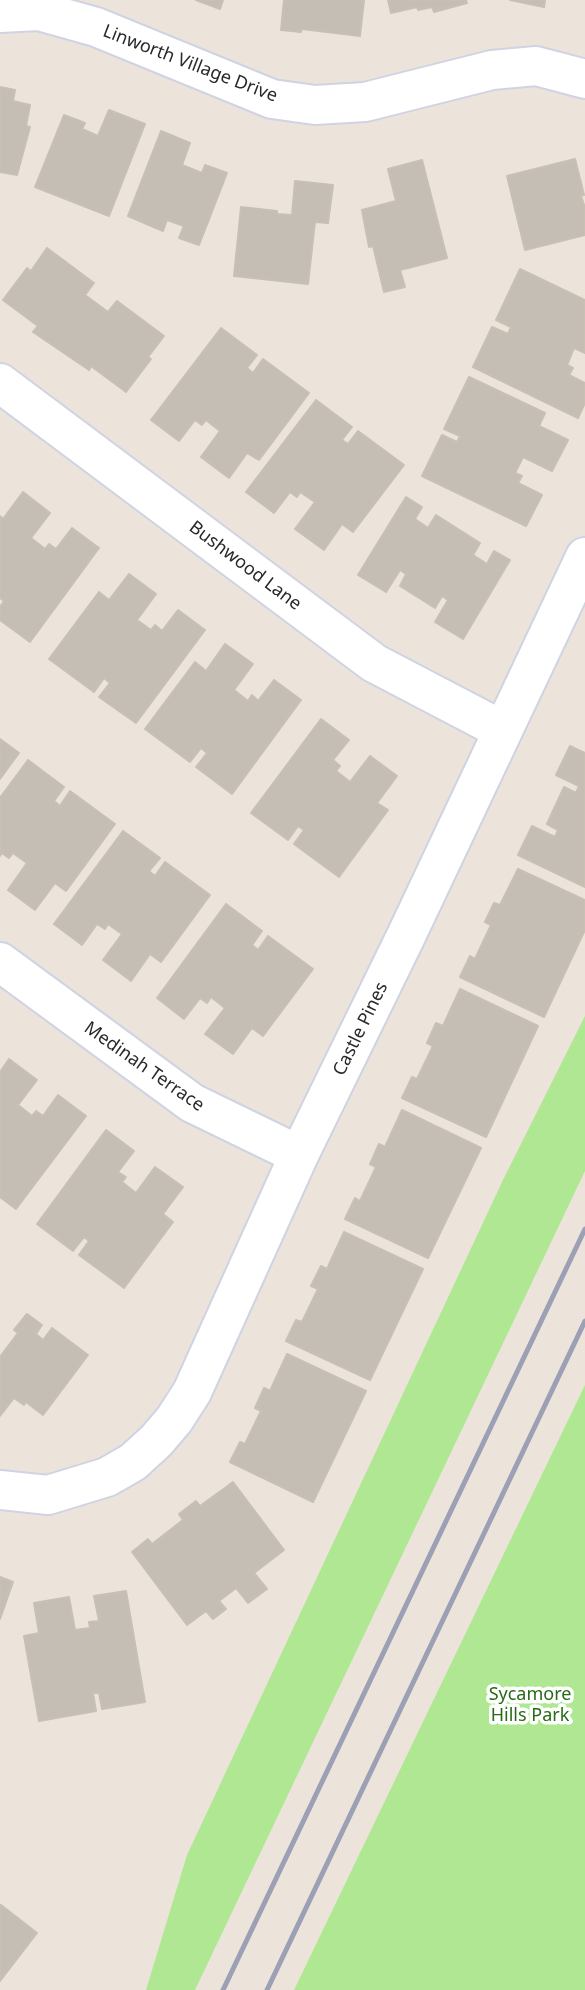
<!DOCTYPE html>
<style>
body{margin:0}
canvas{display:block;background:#ece4da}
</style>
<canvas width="585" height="1990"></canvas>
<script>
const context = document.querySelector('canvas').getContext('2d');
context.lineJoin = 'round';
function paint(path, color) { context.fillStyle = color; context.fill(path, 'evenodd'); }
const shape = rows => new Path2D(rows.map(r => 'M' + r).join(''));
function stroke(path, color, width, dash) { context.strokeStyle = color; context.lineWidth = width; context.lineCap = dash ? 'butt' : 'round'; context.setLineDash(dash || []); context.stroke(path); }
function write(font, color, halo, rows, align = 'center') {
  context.font = font + ' "Noto Sans",sans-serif'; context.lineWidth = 7; context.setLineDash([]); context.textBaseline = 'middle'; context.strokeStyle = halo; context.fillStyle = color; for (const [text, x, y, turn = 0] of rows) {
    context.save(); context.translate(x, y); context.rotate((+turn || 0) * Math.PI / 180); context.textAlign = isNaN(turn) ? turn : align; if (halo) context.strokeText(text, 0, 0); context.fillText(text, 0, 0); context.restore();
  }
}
const green = shape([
 [585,1016,585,1171,195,1990,146,1990,187,1855,503,1180],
 [585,1385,585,1990,294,1990]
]);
const building = shape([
 [196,0,223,0,220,9,196,0],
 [284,0,364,0,360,36,302,29,301,32,281,30,284,0],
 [388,0,466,0,467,3,434,12,432,7,418,10,417,7,391,13,388,0],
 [510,0,545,0,544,7,510,0],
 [0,87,15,90,13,101,30,105,26,126,30,127,17,175,0,172,0,87],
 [109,110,145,124,109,216,35,187,64,115,85,123,82,129,98,136,109,110],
 [161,131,190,143,182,165,202,173,205,165,227,173,199,245,179,238,184,226,167,220,163,231,128,216,161,131],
 [575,159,584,195,581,196,585,208,585,235,525,250,507,176,575,159],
 [422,160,447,258,400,270,405,287,384,292,373,246,369,247,362,210,396,201,388,169,422,160],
 [295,181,333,185,328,223,315,222,308,284,234,276,241,207,277,211,277,214,292,215,295,181],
 [47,248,94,283,85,295,108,312,117,301,164,336,148,357,151,359,126,392,91,366,89,370,33,332,38,326,3,300,27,268,31,271,47,248],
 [520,269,585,300,585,353,574,348,567,365,573,368,569,375,585,383,585,403,578,418,473,367,492,327,508,334,511,327,496,320,520,269],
 [221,328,257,355,247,368,253,373,263,359,309,393,259,460,247,453,229,478,201,457,220,431,206,420,202,425,195,420,179,441,151,420,221,328],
 [469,377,545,413,539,426,568,440,552,471,523,457,515,473,522,476,518,483,542,495,526,526,422,476,442,435,457,442,460,436,444,429,469,377],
 [316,400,352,427,342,440,348,444,358,431,404,465,353,532,342,524,324,550,295,529,315,502,300,492,297,497,290,492,274,513,246,492,316,400],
 [23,492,50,513,31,538,45,549,49,544,56,549,72,528,99,548,30,642,0,620,0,607,4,601,0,598,0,516,3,519,23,492],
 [406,497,422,507,415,519,428,528,436,515,480,543,473,555,487,564,494,551,510,560,463,639,435,622,448,600,442,596,435,608,400,586,406,574,400,570,386,592,358,575,406,497],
 [129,574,156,594,137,620,151,630,155,625,162,631,178,610,205,630,136,723,99,697,110,683,104,678,94,692,49,659,99,592,109,600,129,574],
 [225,644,253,664,234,690,248,701,252,695,258,701,274,680,301,700,232,794,196,767,207,753,201,748,190,762,145,729,195,662,206,671,225,644],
 [321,719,349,740,333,760,340,766,336,771,350,782,370,756,397,776,377,803,388,810,339,877,294,844,304,830,298,826,288,840,251,813,321,719],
 [0,739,19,753,0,779,0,739],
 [570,746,585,753,585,887,518,855,532,826,555,837,558,830,547,824,564,787,576,793,579,786,556,775,570,746],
 [28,760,64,787,54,801,60,806,70,791,115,824,66,891,55,883,35,910,8,890,27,863,13,853,9,858,2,853,0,856,0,798,28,760],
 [123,831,160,858,149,871,155,876,165,862,210,895,161,962,150,954,131,981,103,960,122,934,108,924,105,929,97,924,82,945,54,924,123,831],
 [518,869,585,900,585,930,544,1017,460,977,470,956,475,959,491,925,485,922,494,903,500,905,518,869],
 [226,904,262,931,252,945,258,950,268,936,313,969,263,1036,252,1028,233,1054,205,1034,225,1008,211,997,207,1003,200,998,184,1019,157,998,226,904],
 [460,989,538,1026,486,1137,402,1098,412,1077,417,1079,433,1046,427,1043,436,1023,443,1026,460,989],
 [9,1059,37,1080,18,1105,32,1116,36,1111,43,1116,58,1095,86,1116,16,1209,0,1197,0,1072,9,1059],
 [402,1110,481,1148,428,1258,345,1219,355,1198,360,1201,376,1167,370,1164,379,1144,385,1147,402,1110],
 [106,1130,134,1151,118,1172,126,1177,122,1182,136,1193,155,1167,183,1187,163,1214,173,1222,124,1288,79,1255,89,1241,84,1237,73,1251,37,1224,106,1130],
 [344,1232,423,1269,370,1380,286,1341,296,1320,302,1322,318,1289,311,1286,321,1266,327,1269,344,1232],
 [27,1314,42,1325,36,1334,43,1340,52,1328,88,1355,43,1415,26,1402,24,1405,14,1398,0,1416,0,1357,18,1333,14,1330,27,1314],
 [287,1354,366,1391,313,1502,230,1462,240,1442,245,1444,261,1411,255,1408,264,1388,270,1391,287,1354],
 [233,1482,284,1550,254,1573,267,1589,248,1603,236,1588,219,1601,226,1609,213,1619,206,1611,187,1625,132,1552,148,1539,152,1544,183,1520,179,1514,196,1501,200,1506,233,1482],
 [0,1577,13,1582,0,1619,0,1577],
 [126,1591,145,1702,102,1709,99,1693,93,1693,96,1711,39,1721,24,1636,39,1633,34,1603,69,1597,75,1630,90,1628,89,1622,99,1621,94,1596,126,1591],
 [1,1905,37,1933,0,1981,0,1906,1,1905]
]);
const minor = shape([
 [0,13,39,11,96,27,272,99,315,105,365,102,492,70,536,66,585,79],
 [0,383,374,663,502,730],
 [0,962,192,1103,299,1155],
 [0,1490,48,1495,107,1477,133,1462,156,1441,174,1420,192,1392,299,1155,406,936,585,557]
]);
const rail = shape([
 [223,1990,585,1229],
 [267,1990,585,1321]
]);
const streetNames = [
 ["Linworth Village Drive",190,64,21],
 ["Bushwood Lane",245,566,37],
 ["Castle Pines",361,1029,-64],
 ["Medinah Terrace",144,1067,35]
];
const parkNames = [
 ["Sycamore",530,1695],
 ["Hills Park",530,1716]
];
paint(green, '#afe792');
paint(building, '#c4beb5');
stroke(building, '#c8c0b3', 2);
stroke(minor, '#cfd3e3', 42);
stroke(minor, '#fff', 38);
stroke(rail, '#9ca0b5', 5);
write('18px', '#292929', '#fff', streetNames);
write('18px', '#276a15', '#fff', parkNames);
</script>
